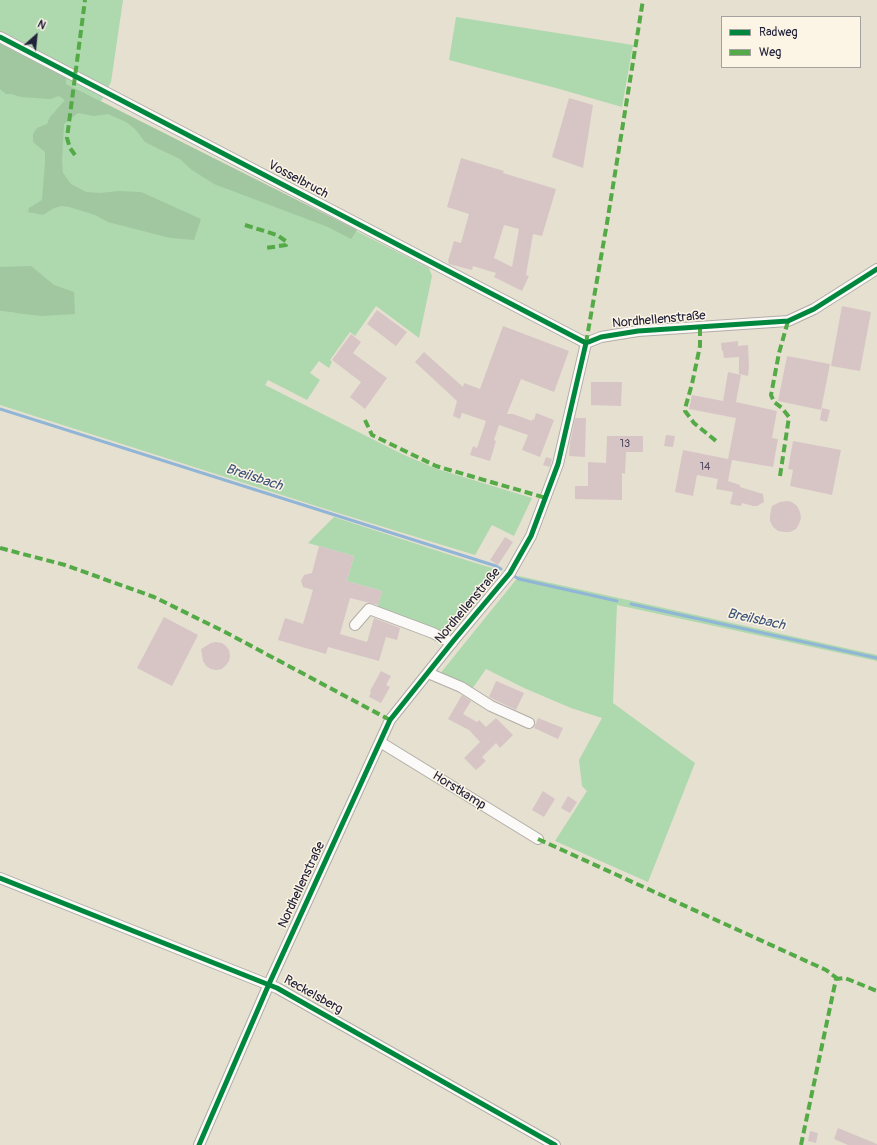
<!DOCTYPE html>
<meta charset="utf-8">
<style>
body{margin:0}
#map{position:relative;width:877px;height:1145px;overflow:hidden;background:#e6e0d0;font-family:Pangolin,sans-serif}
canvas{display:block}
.legend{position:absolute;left:721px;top:16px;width:140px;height:52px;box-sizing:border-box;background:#fcf5e5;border:1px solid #a5a1a1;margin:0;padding:5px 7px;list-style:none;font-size:12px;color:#22223b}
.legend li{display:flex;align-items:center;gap:8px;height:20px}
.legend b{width:20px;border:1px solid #a5a1a1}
.north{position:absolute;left:16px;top:16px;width:40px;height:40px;-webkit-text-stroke:3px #fcf5e5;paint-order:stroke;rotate:27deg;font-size:11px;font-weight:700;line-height:16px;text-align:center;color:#22223b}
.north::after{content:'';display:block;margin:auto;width:14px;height:18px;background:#22223b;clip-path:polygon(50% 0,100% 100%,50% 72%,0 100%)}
</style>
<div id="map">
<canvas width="877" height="1145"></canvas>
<ul class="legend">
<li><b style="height:5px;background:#00873e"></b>Radweg</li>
<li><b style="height:5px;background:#53aa46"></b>Weg</li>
</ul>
<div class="north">N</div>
</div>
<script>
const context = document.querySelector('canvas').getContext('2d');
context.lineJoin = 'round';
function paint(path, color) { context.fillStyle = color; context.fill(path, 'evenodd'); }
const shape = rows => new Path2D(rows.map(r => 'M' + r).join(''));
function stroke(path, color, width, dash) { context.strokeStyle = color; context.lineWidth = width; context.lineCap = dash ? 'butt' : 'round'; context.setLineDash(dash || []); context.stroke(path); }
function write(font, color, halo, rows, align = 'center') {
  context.font = font + ' Pangolin,sans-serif'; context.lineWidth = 3; context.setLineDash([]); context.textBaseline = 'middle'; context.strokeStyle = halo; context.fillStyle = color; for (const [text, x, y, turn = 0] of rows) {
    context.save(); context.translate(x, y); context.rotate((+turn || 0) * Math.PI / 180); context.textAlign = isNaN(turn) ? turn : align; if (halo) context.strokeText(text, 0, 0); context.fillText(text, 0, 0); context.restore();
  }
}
const green = shape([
 [0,0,123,0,111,82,101,101,429,268,432,276,419,338,376,306,355,336,350,332,330,360,332,362,329,368,319,361,310,373,320,380,307,400,268,380,265,385,402,454,437,469,532,498,514,536,492,525,475,555,338,513,0,405,0,311,17,313,0,308],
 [456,17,633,45,622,107,556,88,449,60],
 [334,517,472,562,496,569,443,633,377,608,382,591,347,581,354,556,308,543],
 [519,576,877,655,877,661,617,605,613,703,695,763,648,882,555,841,587,791,582,786,579,760,602,718,571,708,524,688,486,669,472,689,439,675]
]);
const forest = shape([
 [0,44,66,78,66,84,357,230,351,239,328,227,214,184,192,170,180,159,161,150,145,142,135,129,126,122,108,114,94,116,78,113,64,124,62,161,63,173,71,184,86,192,100,193,119,191,141,192,201,219,194,240,170,238,108,222,95,215,69,207,62,206,54,208,43,215,28,212,29,208,42,200,45,163,45,152,33,142,33,134,37,128,47,124,50,117,65,100,59,96,50,99,35,98,21,97,11,94,6,94,0,89],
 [31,266,54,285,74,292,75,314,41,316,0,311,0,267]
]);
const stream = shape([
 [0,409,496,566,501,569],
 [514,576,519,579,617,601],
 [631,604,877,658]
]);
const building = shape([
 [569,98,593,105,583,168,552,157],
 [461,158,504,171,503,173,556,189,542,236,533,234,526,275,529,276,522,291,494,277,496,273,473,266,472,270,449,264,448,261,454,241,461,243,469,214,447,207],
 [504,225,519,229,512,267,494,258],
 [842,306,871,312,860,371,831,366],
 [377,310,407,332,396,346,367,324],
 [503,326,569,351,554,392,521,379,507,414,513,414,532,421,532,419,534,420,536,413,554,420,540,457,522,450,528,435,499,425,494,440,496,441,490,461,470,455,473,446,477,448,486,421,462,413,460,419,453,416,457,401,415,362,424,352,463,387,464,383,480,389],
 [351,334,361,342,353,353,387,378,365,409,350,397,361,382,332,360],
 [738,341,738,346,748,345,749,367,748,376,739,374,739,357,724,358,723,351,722,351,721,343],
 [787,356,830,364,821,410,778,401],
 [728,372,741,375,736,402,777,411,772,438,778,439,773,467,732,460,728,481,740,485,740,487,763,494,764,502,757,506,753,506,742,503,741,506,730,504,733,492,716,489,718,479,697,475,693,496,675,492,683,450,728,459,736,418,689,409,692,395,723,401],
 [591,382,622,382,621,406,591,405],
 [822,408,830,410,827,422,820,420],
 [575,418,586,418,585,457,569,456,570,443],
 [666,435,675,436,673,447,664,446],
 [607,436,643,436,643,452,626,452,625,474,622,473,622,500,575,499,575,486,588,486,588,462,606,463],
 [793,441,841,450,832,495,790,486,793,470,788,469],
 [546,457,552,459,550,467,543,465],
 [787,501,792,502,797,506,800,512,801,518,799,524,796,529,790,532,784,532,778,531,773,527,770,521,770,515,772,506,780,502],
 [505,537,513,542,498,565,490,560],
 [319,546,354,556,347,581,382,591,378,605,350,598,340,634,367,642,374,618,400,628,397,640,386,637,379,661,328,647,326,654,278,640,285,618,303,624,313,590,303,587,301,581,304,575,312,573],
 [164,617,198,635,172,686,137,668],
 [216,642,222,643,226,646,229,650,230,656,229,661,226,665,222,669,216,670,211,669,206,666,203,661,201,649,211,643],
 [381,671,391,676,386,685,390,687,381,703,369,697,371,692,370,691],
 [496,681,524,693,516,710,489,697],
 [462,695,471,701,463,714,477,722,479,720,486,727,496,718,513,735,500,748,496,743,482,757,486,761,476,770,464,758,480,742,469,730,448,719],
 [538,718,563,728,558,739,534,728],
 [543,791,555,799,544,817,532,810],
 [568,796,577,802,570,813,561,808],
 [838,1128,877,1144,877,1145,848,1145,834,1139],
 [810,1131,818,1133,816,1143,808,1141]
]);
const minor = shape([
 [0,37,586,343],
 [586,343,601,337,638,331,788,321,814,309,877,269],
 [355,625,369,609,433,633,452,643],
 [428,673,461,687,491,706,529,723],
 [380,742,538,839],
 [0,878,277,988,555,1145],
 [199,1145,269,984,390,720,454,640,510,573,531,536,558,464,586,343]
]);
const quiet = shape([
 [75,155,70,148,67,138,85,0],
 [245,225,277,235,287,242,286,245,266,248],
 [700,328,700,346,692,384,686,405,685,411,694,423,716,441],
 [586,343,607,223,643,0],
 [365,420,372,435,436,466,546,498],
 [780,476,789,417,782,408,774,402,771,395,779,353,788,321],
 [0,548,65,565,154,597,225,632,390,720],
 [538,839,826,970,838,979],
 [801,1145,836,979,845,978,877,991]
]);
const cycleway = shape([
 [0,37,586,343],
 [586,343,601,337,638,331,788,321,814,309,877,269],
 [0,878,277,988,555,1145],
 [199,1145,269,984,390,720,454,640,510,573,531,536,558,464,586,343]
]);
const numberNames = [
 ["13",625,444],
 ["14",705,467]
];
const streetNames = [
 ["Vosselbruch",298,180,28],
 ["Nordhellenstraße",659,320,-5],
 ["Nordhellenstraße",468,606,-50],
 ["Horstkamp",459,791,32],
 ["Nordhellenstraße",302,885,-65],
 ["Reckelsberg",313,995,29]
];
const waterNames = [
 ["Breilsbach",254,478,18],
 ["Breilsbach",756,620,12]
];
paint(green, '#aed8ad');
paint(forest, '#a1c7a1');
stroke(stream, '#90b5d7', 3);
paint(building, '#d7c5c6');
stroke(minor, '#b1ada6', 12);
stroke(minor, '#fbfaf8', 10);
stroke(quiet, '#53aa46', 4, [8, 4]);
stroke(cycleway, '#00873e', 5);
write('11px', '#4f4b5e', null, numberNames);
write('13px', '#22223b', '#fcf5e5', streetNames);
write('italic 14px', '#3f567b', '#fcf5e5', waterNames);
</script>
